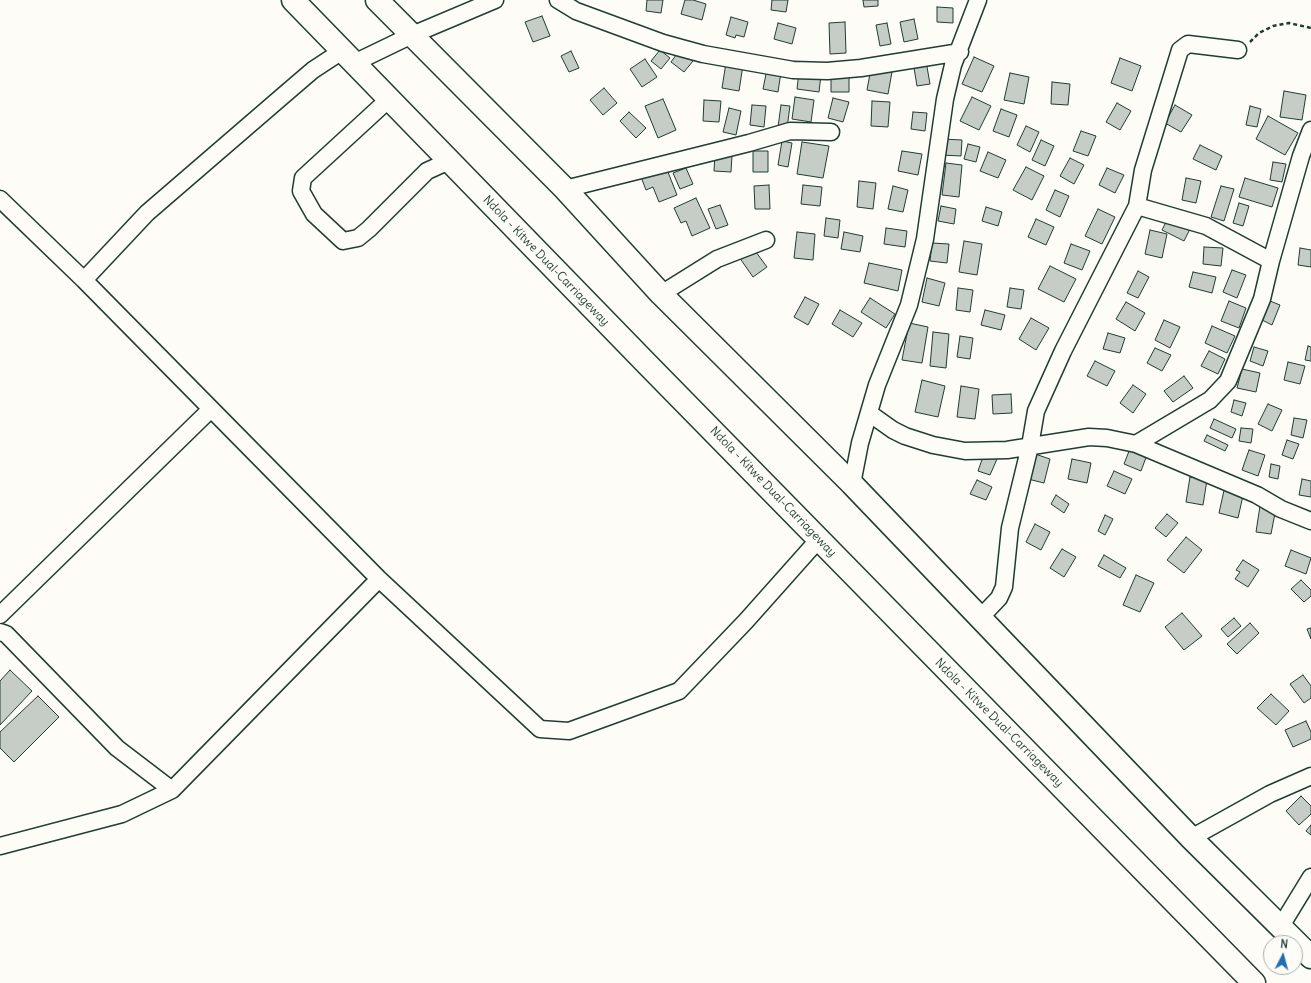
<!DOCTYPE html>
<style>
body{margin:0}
#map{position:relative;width:1311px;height:983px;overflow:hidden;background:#fdfcf7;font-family:Delius,sans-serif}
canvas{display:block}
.north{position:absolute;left:1263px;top:935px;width:40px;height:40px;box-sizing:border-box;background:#fdfcf7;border:1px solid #a4b0a9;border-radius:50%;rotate:6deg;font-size:11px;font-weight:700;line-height:16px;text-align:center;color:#1f3d34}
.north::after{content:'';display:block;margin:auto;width:14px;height:18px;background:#1f6fb2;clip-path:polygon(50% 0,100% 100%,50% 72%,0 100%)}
</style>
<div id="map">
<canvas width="1311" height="983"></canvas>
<div class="north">N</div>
</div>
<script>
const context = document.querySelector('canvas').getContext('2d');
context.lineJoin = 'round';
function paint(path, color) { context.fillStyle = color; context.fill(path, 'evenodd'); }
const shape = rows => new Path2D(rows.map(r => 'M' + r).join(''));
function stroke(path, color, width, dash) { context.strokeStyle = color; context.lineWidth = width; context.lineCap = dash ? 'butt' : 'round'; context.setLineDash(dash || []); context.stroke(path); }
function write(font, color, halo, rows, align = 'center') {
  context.font = font + ' Delius,sans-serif'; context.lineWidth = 4; context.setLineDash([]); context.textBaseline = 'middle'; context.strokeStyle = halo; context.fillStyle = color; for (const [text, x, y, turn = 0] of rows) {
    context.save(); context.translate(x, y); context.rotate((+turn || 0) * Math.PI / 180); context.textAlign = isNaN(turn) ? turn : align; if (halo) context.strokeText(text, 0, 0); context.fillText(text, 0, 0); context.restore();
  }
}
const building = shape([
 [647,0,663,0,661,13,646,11,647,0],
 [685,0,693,0,706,4,702,20,681,14,685,0],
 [772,0,788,0,786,12,771,10,772,0],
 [863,0,878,0,878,6,864,7,863,0],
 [937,7,953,8,953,23,937,22,937,7],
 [542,16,550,36,533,42,525,22,542,16],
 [731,17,748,22,744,37,736,35,735,38,726,35,731,17],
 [914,19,918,39,904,42,900,22,914,19],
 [845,22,846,53,830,54,829,23,845,22],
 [778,23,796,28,792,44,774,39,778,23],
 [887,23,891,44,880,46,876,25,887,23],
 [660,50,670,58,661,69,651,61,660,50],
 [571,51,579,68,569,72,561,56,571,51],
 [679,51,693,61,684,72,671,62,679,51],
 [974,57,994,66,982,92,962,84,974,57],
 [1120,58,1141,66,1132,91,1111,83,1120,58],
 [645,59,657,77,642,87,630,69,645,59],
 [926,61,930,84,917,86,913,62,926,61],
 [726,63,743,65,739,91,722,88,726,63],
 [871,68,892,72,888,94,867,90,871,68],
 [767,69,781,72,778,92,763,89,767,69],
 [799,72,821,75,819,92,797,89,799,72],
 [831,73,849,73,849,92,831,92,831,73],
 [1010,73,1029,77,1024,104,1004,100,1010,73],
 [1052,82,1070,84,1068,105,1051,104,1052,82],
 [604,88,617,103,603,115,590,100,604,88],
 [1284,91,1306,95,1302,120,1280,117,1284,91],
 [795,97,814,100,811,122,792,119,795,97],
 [972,97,991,106,979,130,960,121,972,97],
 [833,98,849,102,843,122,828,118,833,98],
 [663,99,676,130,658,138,645,106,663,99],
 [704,100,721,101,719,122,703,121,704,100],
 [872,101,890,102,888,127,871,126,872,101],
 [1117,103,1131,111,1120,130,1106,122,1117,103],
 [752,105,766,106,764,127,750,125,752,105],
 [781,105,790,106,787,128,778,127,781,105],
 [1175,105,1192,115,1181,132,1165,123,1175,105],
 [1250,106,1261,109,1257,127,1246,125,1250,106],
 [729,108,741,111,736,135,723,132,729,108],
 [1001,109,1017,115,1009,137,993,131,1001,109],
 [629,112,646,128,636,138,620,121,629,112],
 [913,112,927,113,925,131,911,129,913,112],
 [1268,116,1298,133,1285,155,1256,139,1268,116],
 [1026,126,1039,132,1030,152,1017,145,1026,126],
 [1081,131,1096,136,1088,156,1073,151,1081,131],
 [942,139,962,140,961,156,941,155,942,139],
 [1041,140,1054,146,1045,166,1032,160,1041,140],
 [782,141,792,143,788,167,778,165,782,141],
 [802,142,829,146,823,178,797,174,802,142],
 [968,144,980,147,976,162,964,159,968,144],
 [1200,145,1222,156,1216,170,1193,159,1200,145],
 [753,151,768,151,768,172,753,172,753,151],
 [902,151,922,154,918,175,898,171,902,151],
 [988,152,1006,160,998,178,980,171,988,152],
 [715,154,732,155,731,172,714,171,715,154],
 [1070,158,1084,165,1074,184,1060,176,1070,158],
 [1273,162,1286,164,1282,182,1270,180,1273,162],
 [946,163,962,165,959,197,942,195,946,163],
 [666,167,677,195,659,202,653,187,646,190,641,177,666,167],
 [1026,167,1044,176,1032,200,1013,190,1026,167],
 [686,168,693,184,680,189,673,173,686,168],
 [1107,168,1124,175,1115,193,1099,185,1107,168],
 [1186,178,1201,181,1196,203,1182,200,1186,178],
 [1245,178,1278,188,1272,207,1239,197,1245,178],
 [859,181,876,183,873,209,857,207,859,181],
 [769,185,770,209,755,209,754,186,769,185],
 [803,185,822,187,820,206,801,204,803,185],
 [893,186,908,190,903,212,888,209,893,186],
 [1221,186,1234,189,1224,221,1211,217,1221,186],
 [1055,190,1069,196,1060,217,1046,210,1055,190],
 [696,198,710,228,692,236,686,221,681,223,674,208,696,198],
 [1239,203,1249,206,1243,226,1233,223,1239,203],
 [720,205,728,225,716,229,708,209,720,205],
 [941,206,956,209,954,224,938,221,941,206],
 [986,207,1002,212,998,226,982,221,986,207],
 [1098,209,1115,217,1102,244,1085,236,1098,209],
 [826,218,840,220,838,238,824,236,826,218],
 [1168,218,1190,229,1184,241,1162,230,1168,218],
 [1036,219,1054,227,1046,245,1028,237,1036,219],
 [886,228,907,231,905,247,884,244,886,228],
 [1150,230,1167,234,1162,258,1145,254,1150,230],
 [797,232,815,234,813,260,794,258,797,232],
 [844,232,863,236,860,252,841,249,844,232],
 [964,241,982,244,977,275,959,272,964,241],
 [932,243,949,244,947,263,930,261,932,243],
 [1071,244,1090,251,1082,270,1064,263,1071,244],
 [1204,247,1223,248,1221,266,1203,264,1204,247],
 [753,248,767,267,753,277,739,257,753,248],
 [1300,248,1311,250,1311,267,1298,265,1300,248],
 [869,263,902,270,898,291,864,283,869,263],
 [1050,266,1076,279,1064,302,1038,289,1050,266],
 [1232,270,1246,275,1237,298,1223,292,1232,270],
 [1138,271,1149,277,1138,298,1127,293,1138,271],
 [1193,272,1216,277,1212,293,1189,287,1193,272],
 [927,278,945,283,939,306,922,302,927,278],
 [958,288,973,290,970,312,956,310,958,288],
 [1010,288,1024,290,1021,309,1007,307,1010,288],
 [805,297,819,304,808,325,794,317,805,297],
 [870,298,895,314,886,328,861,312,870,298],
 [1229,301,1246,308,1239,328,1221,321,1229,301],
 [1270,301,1280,305,1272,325,1262,320,1270,301],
 [1126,302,1145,313,1135,331,1116,319,1126,302],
 [840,310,862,323,853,337,832,324,840,310],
 [985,310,1005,315,1001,330,981,325,985,310],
 [1031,318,1049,328,1036,350,1019,339,1031,318],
 [1164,320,1180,327,1170,348,1155,340,1164,320],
 [909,323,928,327,922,363,902,360,909,323],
 [1212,326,1235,336,1227,353,1205,343,1212,326],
 [933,332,949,334,946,368,930,366,933,332],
 [1108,333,1125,338,1120,353,1103,349,1108,333],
 [960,336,973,338,970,359,957,357,960,336],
 [1308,346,1311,347,1311,361,1305,360,1308,346],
 [1254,347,1268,351,1263,366,1250,361,1254,347],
 [1155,348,1171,355,1162,371,1147,363,1155,348],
 [1209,351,1225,359,1218,374,1201,366,1209,351],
 [1095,361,1115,371,1107,386,1087,376,1095,361],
 [1288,362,1305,366,1300,384,1284,380,1288,362],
 [1242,369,1260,373,1256,392,1237,388,1242,369],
 [1184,376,1193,388,1173,402,1164,391,1184,376],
 [922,380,945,386,938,417,915,412,922,380],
 [1133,385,1146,394,1133,413,1120,403,1133,385],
 [961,386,979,389,975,419,957,417,961,386],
 [1011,394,1012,413,993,414,992,395,1011,394],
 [1234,400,1246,403,1242,416,1231,412,1234,400],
 [1268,404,1282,410,1272,431,1258,424,1268,404],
 [1294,418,1307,420,1303,438,1291,435,1294,418],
 [1214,419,1236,429,1232,438,1210,428,1214,419],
 [1241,428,1253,429,1251,443,1239,441,1241,428],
 [1207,435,1228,445,1225,451,1204,441,1207,435],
 [1287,440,1299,444,1293,459,1282,455,1287,440],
 [1131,446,1148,452,1141,471,1124,464,1131,446],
 [1249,450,1265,455,1258,476,1242,470,1249,450],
 [984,454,997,459,990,475,978,471,984,454],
 [1035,454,1050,459,1044,483,1028,479,1035,454],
 [1072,459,1091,463,1087,483,1068,479,1072,459],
 [1271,464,1280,466,1278,479,1269,477,1271,464],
 [1114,471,1132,479,1125,494,1107,486,1114,471],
 [1190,477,1207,480,1203,505,1186,502,1190,477],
 [1302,479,1311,481,1311,497,1299,495,1302,479],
 [977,480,992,487,986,500,970,494,977,480],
 [1225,486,1244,491,1238,518,1219,513,1225,486],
 [1056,495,1069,504,1064,513,1051,504,1056,495],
 [1260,506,1276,508,1271,534,1256,532,1260,506],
 [1167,514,1178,523,1166,537,1155,528,1167,514],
 [1105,515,1113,519,1105,535,1098,531,1105,515],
 [1035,524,1050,532,1041,550,1026,542,1035,524],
 [1186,537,1202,550,1184,573,1167,560,1186,537],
 [1062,549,1076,557,1064,577,1050,568,1062,549],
 [1291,550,1311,558,1306,574,1285,566,1291,550],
 [1104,555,1126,568,1120,578,1098,566,1104,555],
 [1243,560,1259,570,1248,587,1235,579,1240,572,1236,570,1243,560],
 [1136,575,1154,583,1140,612,1123,605,1136,575],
 [1301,580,1311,590,1311,596,1304,602,1291,589,1301,580],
 [1182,613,1202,636,1184,650,1165,627,1182,613],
 [1234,618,1241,626,1228,637,1221,629,1234,618],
 [1250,623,1259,633,1237,654,1227,644,1250,623],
 [1311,628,1311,639,1307,629,1311,628],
 [10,670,32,691,0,725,0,681,10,670],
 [1303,675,1311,686,1311,698,1304,703,1290,684,1303,675],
 [1271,694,1289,711,1276,725,1257,708,1271,694],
 [38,696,59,717,14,762,0,748,0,732,38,696],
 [1306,721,1311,732,1311,739,1293,747,1285,730,1306,721],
 [1301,796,1311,806,1311,814,1299,825,1286,811,1301,796],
 [1311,825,1311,835,1306,831,1311,825]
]);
const path = shape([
 [1250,42,1259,33,1273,26,1289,23,1311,28]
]);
const minor = shape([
 [558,0,576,11,663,43,703,54,793,70,827,71,861,68,960,52],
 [354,63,412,35,495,0],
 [389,99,303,178,301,191,314,214,343,241,358,238,369,229,427,171,449,161],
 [565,189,749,143,790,131,831,132],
 [0,199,84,280,379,579,540,729,569,731,679,691,746,621,819,539],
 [1137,206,1206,226,1271,261],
 [84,280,147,213,285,94,313,70,342,51],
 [661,294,717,259,766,240],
 [869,413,893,430,905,436,933,445,965,451,1007,450,1089,437,1107,438,1136,444,1257,495,1281,509,1311,521],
 [1136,444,1210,400,1228,381,1262,299,1271,261,1301,156,1311,130],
 [852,484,860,443,877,385,909,305,925,239,945,99,953,65,978,0],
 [0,615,211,409],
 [980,618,999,598,1004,587,1010,528,1030,446,1036,411,1063,351,1137,206,1143,170,1180,50,1188,44,1238,50],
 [0,632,6,634,117,748,172,790],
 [1191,838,1270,794,1311,776],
 [0,846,122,814,172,790,379,579],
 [1281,926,1311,877]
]);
const highway = shape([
 [293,0,647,364,1254,983],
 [377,0,565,189,661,294,852,484,1191,838,1311,957]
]);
const streetNames = [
 ["Ndola - Kitwe Dual-Carriageway",546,261,46],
 ["Ndola - Kitwe Dual-Carriageway",773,492,46],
 ["Ndola - Kitwe Dual-Carriageway",999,723,45]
];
paint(building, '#c6cdc7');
stroke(building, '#1f3d34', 1);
stroke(minor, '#1f3d34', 19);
stroke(highway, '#1f3d34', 25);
stroke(path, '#1f3d34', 2.5, [4, 3]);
stroke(minor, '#fdfcf7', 16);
stroke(highway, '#fdfcf7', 22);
write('12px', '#1f3d34', '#fdfcf7', streetNames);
</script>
